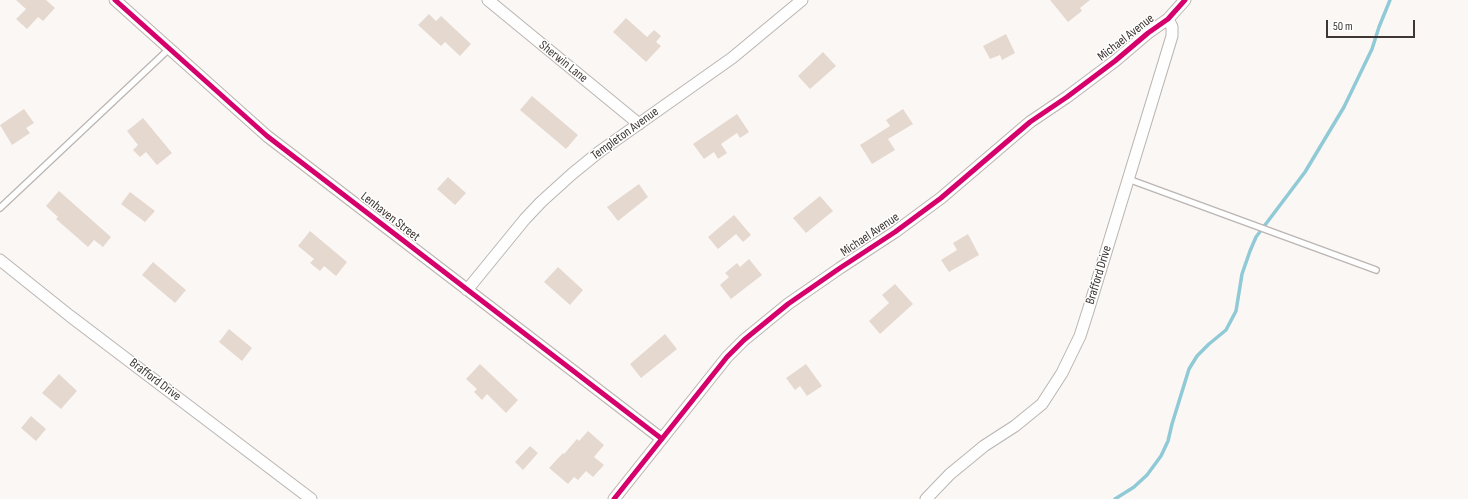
<!DOCTYPE html>
<style>
body{margin:0}
#map{position:relative;width:1468px;height:499px;overflow:hidden;background:#fbf7f5;font-family:"Sofia Sans Condensed",sans-serif}
canvas{display:block}
.scale{position:absolute;left:1326px;top:20px;width:89px;height:18px;box-sizing:border-box;border:2px solid #3e3733;border-top:0;padding-left:5px;font-size:12px;line-height:14px;white-space:nowrap;color:#3e3733;-webkit-text-stroke:3px #fff;paint-order:stroke}
</style>
<div id="map">
<canvas width="1468" height="499"></canvas>
<div class="scale">50 m</div>
</div>
<script>
const context = document.querySelector('canvas').getContext('2d');
context.lineJoin = 'round';
const shape = rows => new Path2D(rows.map(r => 'M' + r).join(''));
function stroke(path, color, width, dash) { context.strokeStyle = color; context.lineWidth = width; context.lineCap = dash ? 'butt' : 'round'; context.setLineDash(dash || []); context.stroke(path); }
function paint(path, color) { context.fillStyle = color; context.fill(path, 'evenodd'); }
function write(font, color, halo, rows, align = 'center') {
  context.font = font + ' "Sofia Sans Condensed",sans-serif'; context.lineWidth = 3; context.setLineDash([]); context.textBaseline = 'middle'; context.strokeStyle = halo; context.fillStyle = color; for (const [text, x, y, turn = 0] of rows) {
    context.save(); context.translate(x, y); context.rotate((+turn || 0) * Math.PI / 180); context.textAlign = isNaN(turn) ? turn : align; if (halo) context.strokeText(text, 0, 0); context.fillText(text, 0, 0); context.restore();
  }
}
const stream = shape([
 [1115,499,1134,487,1147,475,1161,456,1168,441,1172,424,1189,369,1197,356,1209,344,1226,330,1236,311,1242,274,1250,251,1256,237,1305,172,1344,107,1372,49,1379,27,1390,0]
]);
const building = shape([
 [16,0,46,0,55,8,43,21,38,17,27,29,16,19,26,9],
 [1050,0,1090,0,1080,8,1082,11,1068,22],
 [429,14,436,21,441,16,471,44,460,56,445,42,441,46,418,25],
 [626,18,647,37,654,30,661,36,656,42,661,46,646,62,613,32],
 [1006,34,1015,53,1002,60,1000,55,990,59,983,46],
 [823,52,836,66,810,89,798,76],
 [532,96,578,135,566,149,520,110],
 [24,109,34,123,26,128,30,133,12,145,0,125],
 [903,109,913,124,888,139,895,150,872,164,860,145,890,126,886,120],
 [737,114,749,132,740,138,737,133,721,144,727,153,718,159,714,152,704,159,693,144],
 [143,118,172,153,157,165,146,152,140,157,133,150,138,145,127,131],
 [448,177,466,193,455,205,437,189],
 [639,184,648,197,618,221,607,207],
 [59,191,111,237,103,247,94,240,88,247,56,219,58,217,46,206],
 [130,192,155,211,145,222,121,204],
 [820,196,833,211,806,233,793,218],
 [734,215,751,235,743,242,736,234,718,249,708,237],
 [310,231,347,262,336,276,324,266,320,271,310,263,314,259,298,246],
 [968,234,979,255,949,272,941,260,957,250,953,243],
 [749,259,762,275,731,299,720,285,729,277,725,273,737,263,740,267],
 [153,262,186,290,175,303,142,275],
 [558,267,583,290,570,305,544,282],
 [895,284,913,304,880,334,869,321,889,303,882,295],
 [229,329,252,348,242,361,219,342],
 [665,334,677,349,641,378,630,364],
 [480,364,518,400,506,413,487,394,482,400,474,392,477,389,466,379],
 [806,364,822,386,807,396,800,386,795,390,786,378],
 [59,374,77,391,61,409,42,393],
 [31,416,46,429,36,441,21,428],
 [588,431,604,445,594,457,604,465,593,477,586,471,578,480,574,477,568,484,549,468,563,453,564,454,577,439,579,441],
 [530,446,538,453,523,470,515,462]
]);
const service = shape([
 [1128,179,1376,270],
 [0,208,170,48]
]);
const minor = shape([
 [115,0,267,136,662,439],
 [488,0,639,124],
 [0,260,70,316,311,499],
 [467,290,525,219,541,202,572,174,599,152,732,58,802,0],
 [614,499,727,357,744,340,788,304,840,268,895,232,941,198,1030,122,1067,97,1115,61,1148,33,1168,19,1185,0],
 [926,499,950,474,972,456,984,446,1015,426,1042,404,1062,373,1080,336,1088,311,1172,36,1172,27,1168,19]
]);
const cycleway = shape([
 [115,0,267,136,662,439],
 [614,499,727,357,744,340,788,304,840,268,895,232,941,198,1030,122,1067,97,1115,61,1148,33,1168,19,1185,0]
]);
const streetNames = [
 ["Michael Avenue",1126,38,-38],
 ["Sherwin Lane",563,62,39],
 ["Templeton Avenue",625,134,-36],
 ["Lenhaven Street",390,217,38],
 ["Michael Avenue",870,235,-34],
 ["Brafford Drive",1099,275,-73],
 ["Brafford Drive",155,380,37]
];
stroke(stream, '#8fcad6', 3.5);
paint(building, '#e5d8cf');
stroke(service, '#bab5b2', 8);
stroke(minor, '#bab5b2', 13);
stroke(service, '#fefefe', 5.5);
stroke(minor, '#fefefe', 11);
stroke(cycleway, '#d6006c', 5);
write('13px', '#3e3733', '#fff', streetNames);
</script>
